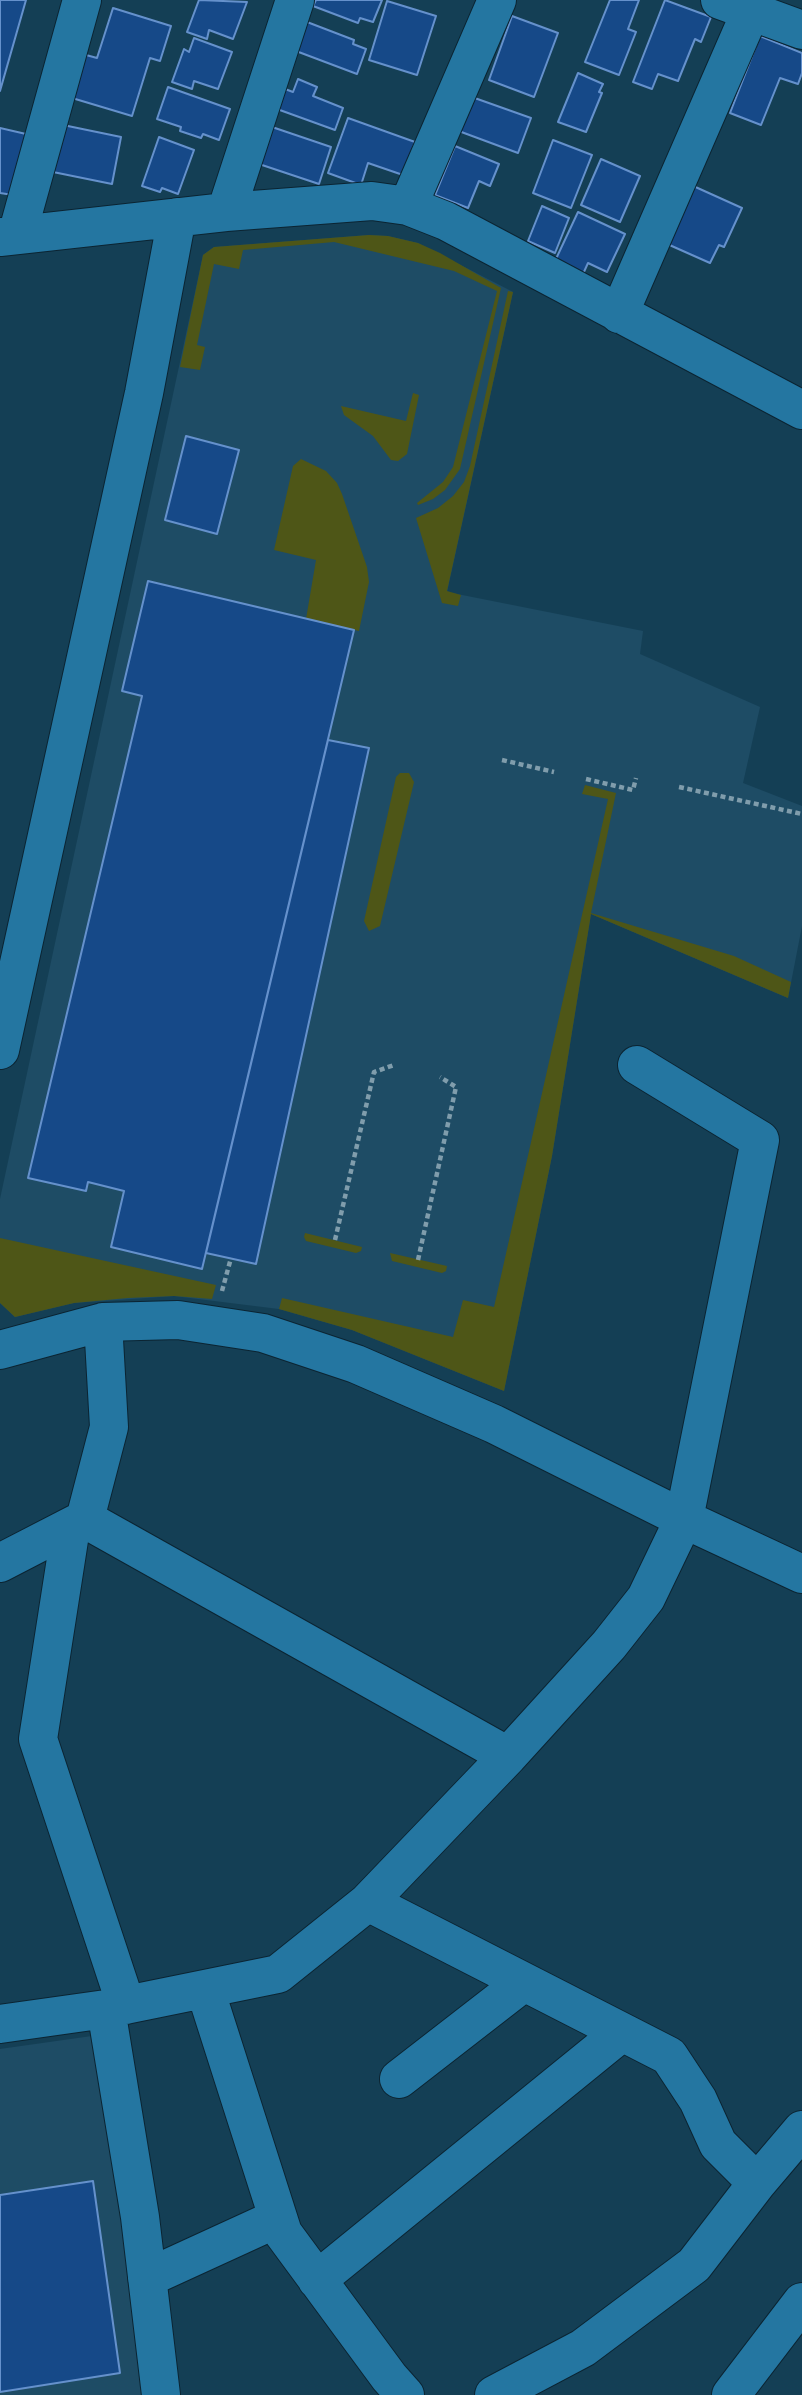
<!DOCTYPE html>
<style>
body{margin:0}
canvas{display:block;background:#143f55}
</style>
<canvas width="802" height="2395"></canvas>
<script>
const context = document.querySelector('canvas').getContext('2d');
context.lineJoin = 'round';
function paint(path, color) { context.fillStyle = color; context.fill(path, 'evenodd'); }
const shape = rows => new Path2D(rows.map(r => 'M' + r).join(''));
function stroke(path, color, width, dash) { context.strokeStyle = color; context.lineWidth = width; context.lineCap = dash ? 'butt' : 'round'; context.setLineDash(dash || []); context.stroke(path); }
const built = shape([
 [369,235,388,236,418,243,513,292,447,592,643,631,640,654,760,707,743,783,802,806,802,926,788,998,591,914,552,1156,504,1391,352,1330,279,1309,174,1296,74,1303,15,1317,0,1303,0,1199,203,255,214,247],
 [99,2035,146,2395,0,2395,0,2049]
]);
const green = shape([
 [369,235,388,236,418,243,440,253,501,288,460,469,445,490,433,499,418,505,417,503,443,482,453,467,497,291,454,271,334,242,243,250,239,269,214,264,197,345,205,347,200,370,180,367,203,255,214,247],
 [508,291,513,292,447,591,461,595,458,606,442,603,416,518,438,508,453,496,464,482,470,466],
 [413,393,419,395,407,454,398,461,391,460,373,436,344,415,341,406,406,421],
 [301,459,326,471,337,483,342,494,367,567,369,582,359,631,306,619,316,560,274,550,293,466],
 [400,773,409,773,414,782,380,926,369,931,364,921,396,777],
 [585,785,616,793,591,913,734,956,791,982,788,998,591,914,552,1156,504,1391,352,1330,279,1309,282,1298,453,1337,463,1300,494,1307,608,799,582,794],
 [305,1233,362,1247,361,1251,356,1253,306,1241,304,1237],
 [0,1238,216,1285,212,1299,174,1296,128,1298,74,1303,15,1317,0,1303],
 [390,1253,447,1266,446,1271,442,1273,392,1261]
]);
const building = shape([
 [0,0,26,0,0,91,0,0],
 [199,0,247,2,233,39,209,30,207,39,187,32,199,0],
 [316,0,382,0,373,22,360,18,358,23,313,6,316,0],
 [610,0,639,0,628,29,636,32,619,75,585,62,610,0],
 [665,0,711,17,701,42,695,39,678,81,658,74,652,89,633,82,665,0],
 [387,1,436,16,417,75,369,60,387,1],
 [113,8,171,26,160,61,150,58,132,116,72,98,86,55,97,58,113,8],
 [512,16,558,33,534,97,489,80,512,16],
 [307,22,354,40,353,44,366,49,357,74,296,51,307,22],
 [760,36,802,53,802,73,798,84,780,78,761,125,730,113,760,36],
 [194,38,232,52,218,89,194,81,192,89,172,82,184,49,189,52,194,38],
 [578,73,603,84,599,92,602,93,586,132,558,122,578,73],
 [298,79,317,87,313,96,343,108,335,130,277,109,285,89,293,92,298,79],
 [168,87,230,109,219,140,203,134,201,138,180,131,181,127,157,119,168,87],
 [469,96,531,118,518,153,456,130,469,96],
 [348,118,415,142,403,175,368,163,361,185,328,173,348,118],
 [63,125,121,137,112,184,53,172,63,125],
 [272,127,331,147,319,184,259,164,272,127],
 [0,128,26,134,13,195,0,193,0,128],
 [159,137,194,150,178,194,162,188,160,192,142,186,159,137],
 [553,140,592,155,571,208,533,193,553,140],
 [455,146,499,164,490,186,479,181,468,208,435,195,455,146],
 [601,159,640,176,620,222,581,205,601,159],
 [691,185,742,208,724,247,719,245,710,263,665,243,691,185],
 [542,206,569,218,555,253,528,241,542,206],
 [578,212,625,234,607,272,588,263,583,274,555,261,578,212],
 [186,436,239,450,217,534,165,520,186,436],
 [148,581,354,630,202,1269,111,1247,124,1191,88,1182,86,1191,28,1178,142,696,122,691,148,581],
 [328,740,369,748,256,1264,206,1253,328,740],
 [93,2181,120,2373,0,2392,0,2195,93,2181]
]);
const path = shape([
 [502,760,554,772],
 [586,779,633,790,636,778],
 [679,787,802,814],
 [335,1240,374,1072,394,1065],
 [418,1260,456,1087,440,1077],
 [222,1291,231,1258]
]);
const minor = shape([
 [720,0,802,30],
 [408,206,497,0],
 [226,212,295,0],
 [17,235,82,0],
 [0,237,226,212,372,201,408,206,446,221,802,410],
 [619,314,751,11],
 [0,1050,144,393,177,217],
 [0,1350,103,1322,178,1320,263,1333,356,1364,494,1424,684,1519,802,1574],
 [85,1519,109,1427,103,1322],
 [71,1527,38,1739,126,2005],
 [0,1563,85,1519,508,1756],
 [368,1902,669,2056,698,2100,718,2144,757,2183],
 [205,1989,283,2233,389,2377,405,2395],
 [106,2009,140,2217,161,2395],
 [0,2024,106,2009,278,1974,368,1902,508,1756,609,1645,646,1598,684,1519,760,1140,637,1065],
 [399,2079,524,1982],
 [147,2278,278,2218],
 [317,2280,622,2032],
 [494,2395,583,2348,694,2265,757,2183,802,2130],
 [731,2395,802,2302]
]);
paint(built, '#1e4c65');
paint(green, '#4e5617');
paint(building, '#164988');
stroke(building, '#6591cc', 2);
stroke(minor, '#0b2432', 40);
stroke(path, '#809dac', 4.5, [5, 3.5]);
stroke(minor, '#2476a1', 38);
</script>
